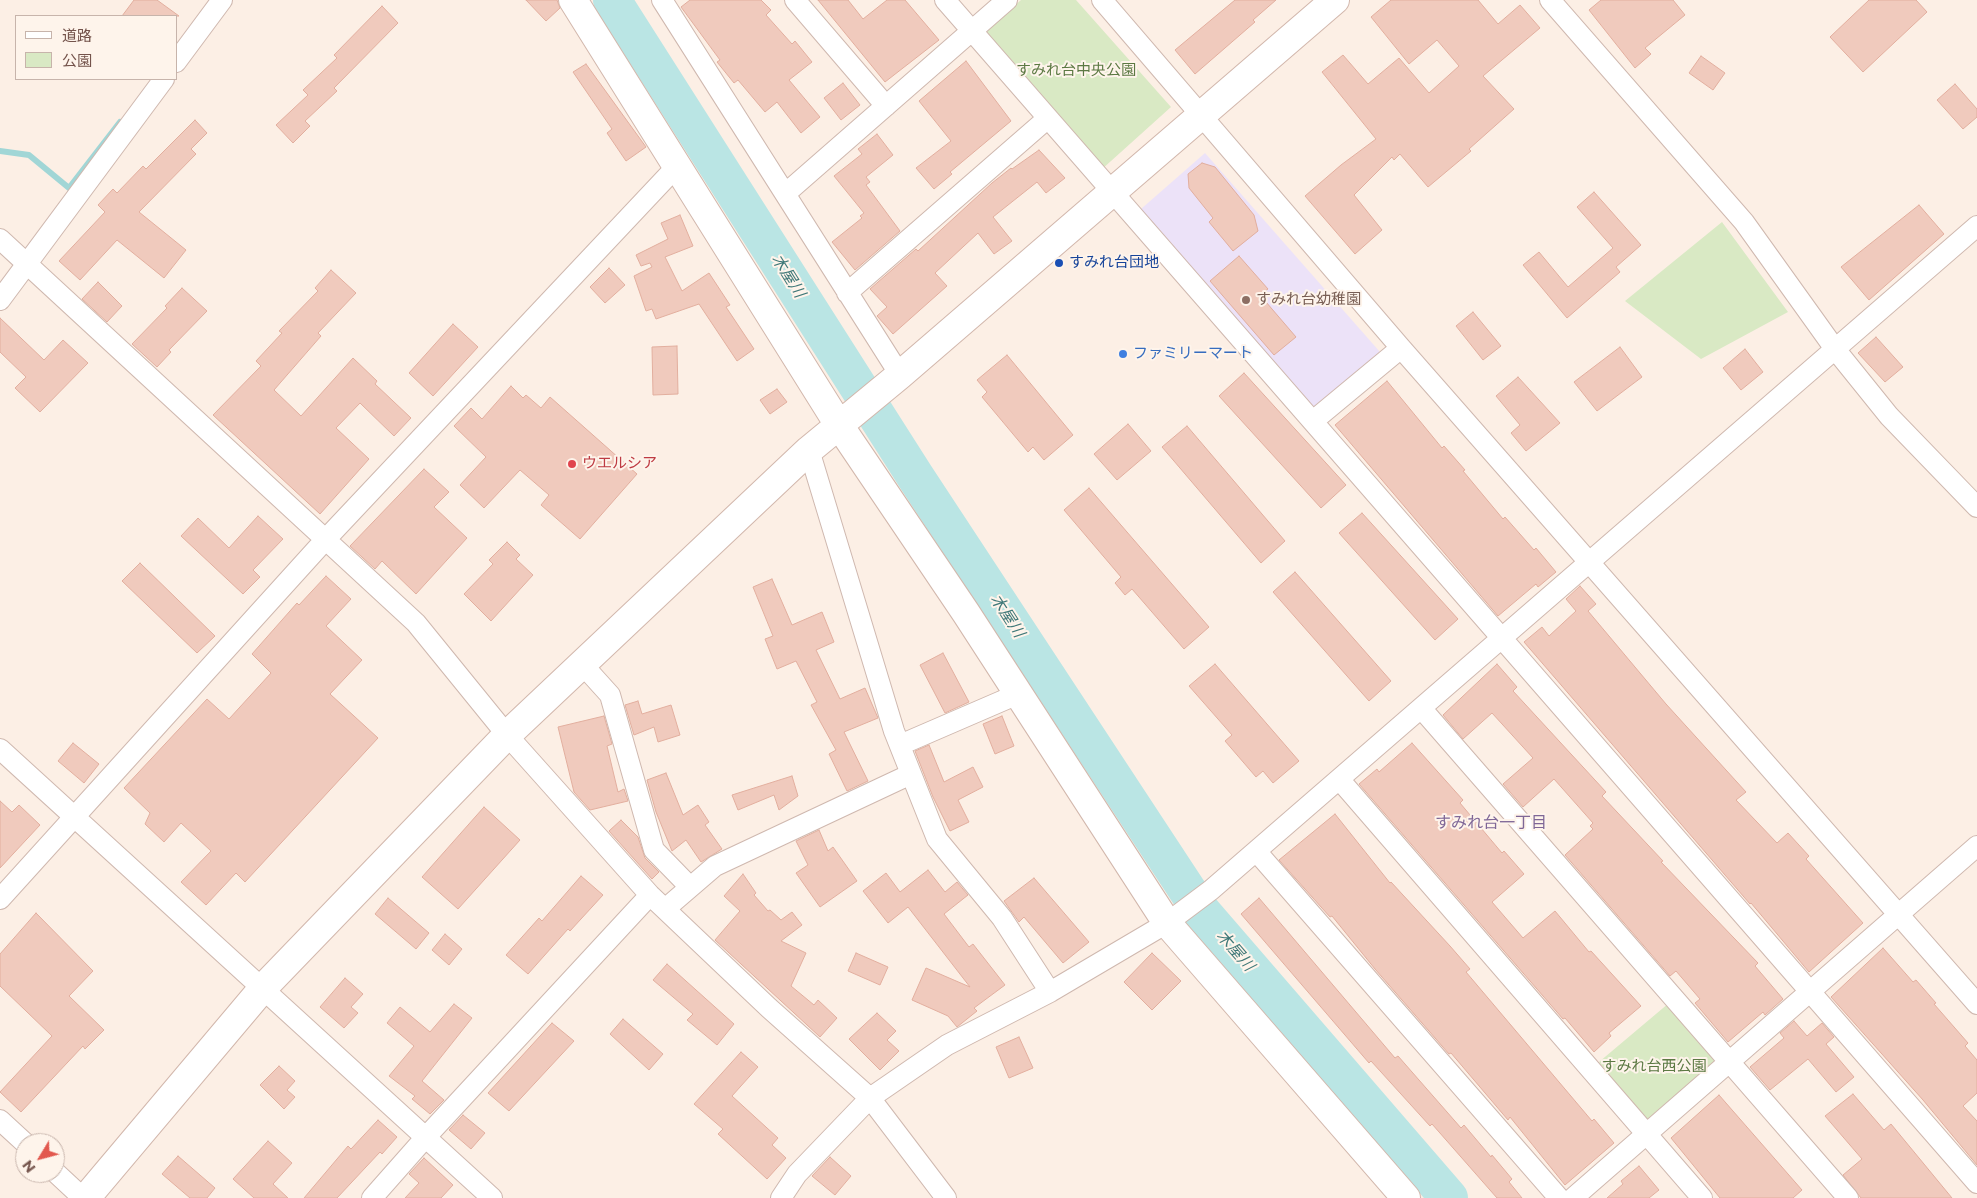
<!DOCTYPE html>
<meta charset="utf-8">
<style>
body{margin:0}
#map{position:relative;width:1977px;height:1198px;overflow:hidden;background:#fcefe5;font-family:Montserrat,"Noto Sans JP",sans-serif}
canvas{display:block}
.legend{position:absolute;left:15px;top:15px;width:162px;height:65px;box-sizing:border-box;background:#fef4eb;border:1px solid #c7b4ab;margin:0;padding:6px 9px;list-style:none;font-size:15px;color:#74534b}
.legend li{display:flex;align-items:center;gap:10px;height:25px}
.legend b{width:25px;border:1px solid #c7b4ab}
.north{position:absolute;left:15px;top:1133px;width:50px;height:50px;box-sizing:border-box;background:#fef4eb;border:1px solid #c7b4ab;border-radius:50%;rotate:233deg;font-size:14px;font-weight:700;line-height:20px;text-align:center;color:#74534b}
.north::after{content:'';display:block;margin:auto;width:18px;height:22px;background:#e2584e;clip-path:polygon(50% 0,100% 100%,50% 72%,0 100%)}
</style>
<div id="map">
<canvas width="1977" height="1198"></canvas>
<ul class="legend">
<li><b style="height:6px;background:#fff"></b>道路</li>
<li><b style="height:14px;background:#d9e9c4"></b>公園</li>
</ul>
<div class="north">N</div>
</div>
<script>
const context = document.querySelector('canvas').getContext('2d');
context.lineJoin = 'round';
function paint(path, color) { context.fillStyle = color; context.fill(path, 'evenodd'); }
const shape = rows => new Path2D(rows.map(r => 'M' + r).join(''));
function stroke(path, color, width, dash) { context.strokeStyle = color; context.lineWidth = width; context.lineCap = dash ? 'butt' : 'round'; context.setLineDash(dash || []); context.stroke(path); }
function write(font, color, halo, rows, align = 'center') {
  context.font = font + ' Montserrat,"Noto Sans JP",sans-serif'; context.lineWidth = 4; context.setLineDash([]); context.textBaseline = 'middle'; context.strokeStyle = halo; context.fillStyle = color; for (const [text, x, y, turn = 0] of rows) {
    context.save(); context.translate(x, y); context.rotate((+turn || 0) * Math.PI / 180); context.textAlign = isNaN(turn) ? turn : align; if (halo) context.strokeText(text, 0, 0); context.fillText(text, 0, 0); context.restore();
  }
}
const education = shape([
 [1205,153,1380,352,1312,409,1141,209]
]);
const green = shape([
 [1021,0,1076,0,1171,107,1101,170,982,35],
 [1722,222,1788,312,1701,359,1625,301],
 [1669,1003,1720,1061,1649,1123,1599,1062]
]);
const stream = shape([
 [0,151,29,155,69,188,120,122]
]);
const river = shape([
 [612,0,915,476,1201,911,1449,1198]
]);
const building = shape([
 [134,0,157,0,179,16,122,16,134,0],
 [526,0,557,0,560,8,546,21,526,0],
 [690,0,761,0,771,10,766,15,792,44,795,41,812,62,789,80,820,117,801,133,777,102,765,112,738,80,734,83,717,62,720,60,681,7,690,0],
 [818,0,848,0,863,19,887,0,905,0,939,40,885,82,818,0],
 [1235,0,1276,0,1253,20,1255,22,1195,74,1175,50,1235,0],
 [1391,0,1478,0,1498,24,1520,5,1540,28,1483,76,1514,109,1469,149,1471,151,1428,187,1400,154,1394,160,1392,157,1354,195,1382,230,1355,254,1305,196,1341,165,1376,139,1322,72,1343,55,1368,84,1399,58,1429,93,1459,66,1437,40,1409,64,1371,17,1391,0],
 [1601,0,1673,0,1685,15,1645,48,1651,54,1635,68,1589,10,1601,0],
 [1869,0,1916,0,1927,12,1863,72,1830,37,1869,0],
 [382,6,398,23,334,88,337,91,305,121,310,126,293,143,276,125,308,95,303,90,337,58,334,55,382,6],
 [1701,56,1725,73,1713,90,1689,73,1701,56],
 [966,61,1011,121,950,172,952,174,934,189,916,168,951,141,919,101,966,61],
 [586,64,646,147,626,161,607,133,612,129,573,72,586,64],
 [843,83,860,105,841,120,824,98,843,83],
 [1955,84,1977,109,1977,117,1963,129,1937,100,1955,84],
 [195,120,207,133,191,149,196,154,139,212,186,250,164,278,117,240,80,280,59,261,105,212,98,205,113,189,117,193,143,166,146,169,195,120],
 [877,134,893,155,866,177,870,182,866,185,900,231,855,270,832,242,862,218,860,216,864,213,834,176,862,154,858,149,877,134],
 [1039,150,1065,178,1046,193,1037,182,993,217,1012,241,994,254,978,233,935,273,947,286,893,334,877,316,887,307,870,289,916,249,918,251,992,183,1011,168,1012,169,1039,150],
 [1202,163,1215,167,1254,215,1258,231,1233,251,1209,222,1213,218,1189,188,1188,174,1202,163],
 [1594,192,1641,245,1616,267,1620,272,1567,318,1523,265,1539,252,1568,287,1613,248,1577,207,1594,192],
 [1919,205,1944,234,1869,300,1841,267,1919,205],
 [680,215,693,246,665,257,682,291,709,273,730,305,726,307,754,349,737,361,699,304,656,319,652,309,646,311,634,276,652,267,650,263,641,266,636,255,668,239,661,223,680,215],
 [1239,256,1268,289,1260,295,1296,337,1274,355,1210,281,1239,256],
 [609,268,625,285,605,303,590,287,609,268],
 [331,270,356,293,318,333,321,336,274,390,301,416,353,358,377,381,375,384,411,418,394,436,360,403,336,428,369,459,320,514,213,415,261,366,256,361,282,333,279,331,318,291,315,288,331,270],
 [98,282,122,306,107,322,82,299,98,282],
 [182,288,207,311,169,350,171,352,157,367,132,344,167,308,165,306,182,288],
 [1473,312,1501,346,1483,360,1456,326,1473,312],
 [0,318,44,360,63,340,88,363,40,412,15,388,26,377,0,352,0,318],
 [453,324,478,347,433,396,409,373,453,324],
 [1876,337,1903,367,1885,382,1858,353,1876,337],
 [677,346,678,394,653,395,652,347,677,346],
 [1620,347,1642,377,1597,411,1574,382,1620,347],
 [1745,349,1763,372,1741,390,1723,368,1745,349],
 [1007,355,1073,435,1044,460,1033,447,1028,452,982,397,987,392,977,380,1007,355],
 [1244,373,1346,485,1321,508,1219,396,1244,373],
 [1518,377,1560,423,1526,451,1511,433,1520,425,1496,396,1518,377],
 [1387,381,1442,448,1444,446,1465,470,1463,471,1503,519,1505,517,1534,550,1536,548,1556,572,1538,587,1536,584,1498,616,1335,425,1387,381],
 [511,386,523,398,526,395,541,408,550,397,637,474,580,539,541,505,549,495,520,470,484,508,460,485,486,457,454,426,471,408,482,419,511,386],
 [777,389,787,402,770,414,760,400,777,389],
 [1128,424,1151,451,1117,480,1094,454,1128,424],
 [1187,426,1285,541,1261,563,1162,447,1187,426],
 [424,469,449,492,434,507,467,538,416,594,382,561,375,569,350,546,424,469],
 [1089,488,1209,627,1184,649,1132,589,1125,595,1115,583,1121,577,1064,510,1089,488],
 [1362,513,1458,619,1435,640,1339,533,1362,513],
 [258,516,283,539,253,570,260,577,243,594,181,536,198,518,229,548,258,516],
 [507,542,520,555,516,559,533,575,491,621,464,594,493,564,489,560,507,542],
 [140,563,215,636,197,653,122,581,140,563],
 [1295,572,1391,681,1369,701,1273,592,1295,572],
 [326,576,351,599,326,626,362,660,330,694,378,738,245,882,236,873,206,905,181,882,211,851,181,823,164,842,145,824,150,813,124,788,207,699,229,719,271,673,252,654,297,603,299,605,326,576],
 [772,579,792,625,822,612,834,642,816,650,840,699,865,688,878,718,844,732,868,781,847,791,829,754,836,750,811,705,817,702,796,661,777,669,765,639,773,636,753,587,772,579],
 [1580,586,1596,604,1588,611,1666,704,1746,792,1736,800,1777,843,1788,833,1809,856,1806,859,1863,923,1809,972,1751,903,1750,904,1524,642,1542,627,1549,636,1576,611,1566,599,1580,586],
 [943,653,969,702,945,713,920,665,943,653],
 [1215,664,1299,761,1273,783,1263,771,1256,777,1225,741,1232,735,1189,686,1215,664],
 [1497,664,1517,687,1513,691,1606,792,1602,796,1663,861,1661,862,1758,963,1755,966,1783,999,1765,1015,1763,1012,1728,1042,1695,1003,1700,999,1676,971,1670,976,1565,855,1593,829,1590,826,1593,823,1554,779,1523,807,1503,784,1533,758,1492,713,1463,739,1443,715,1497,664],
 [638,701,642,714,671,705,680,735,658,742,654,727,634,735,625,705,638,701],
 [604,716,612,744,607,746,618,792,624,789,628,801,590,810,574,792,558,727,604,716],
 [1002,716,1014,746,995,754,983,724,1002,716],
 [73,743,99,764,84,783,58,761,73,743],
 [1412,743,1463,800,1460,803,1502,853,1504,851,1524,874,1492,902,1523,938,1555,911,1589,952,1591,951,1641,1006,1609,1033,1611,1036,1594,1052,1565,1018,1563,1019,1359,784,1377,769,1379,772,1412,743],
 [929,745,944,782,973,767,983,787,958,800,969,822,950,831,933,797,915,751,929,745],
 [666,773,683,815,698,805,709,822,705,825,722,849,701,862,686,840,672,851,656,812,647,780,666,773],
 [792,776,798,796,779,810,774,795,738,810,732,795,792,776],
 [0,801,12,812,19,805,40,825,0,868,0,801],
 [484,807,520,840,458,909,422,877,484,807],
 [1335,814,1390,883,1391,882,1450,946,1470,969,1466,972,1592,1121,1594,1119,1614,1143,1565,1185,1510,1117,1508,1120,1451,1053,1449,1054,1375,969,1332,916,1330,917,1279,860,1335,814],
 [621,820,638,837,645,858,659,872,652,879,609,831,621,820],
 [819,830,828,851,833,847,857,881,820,907,796,873,808,865,796,841,819,830],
 [928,870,945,892,957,882,968,895,944,914,969,947,973,944,1005,985,974,1008,977,1011,957,1027,948,1016,912,1000,926,968,970,987,908,907,888,923,863,891,886,873,900,892,928,870],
 [743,874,756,893,754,895,768,911,770,910,781,920,792,912,802,925,781,941,806,953,791,986,814,1005,818,1000,837,1018,820,1037,715,940,740,911,724,896,743,874],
 [581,876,603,895,570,931,568,929,528,974,506,955,539,918,542,921,581,876],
 [1034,878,1089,942,1063,963,1024,917,1019,922,1004,901,1034,878],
 [388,898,429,933,416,949,375,914,388,898],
 [1259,898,1395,1058,1398,1056,1461,1128,1464,1125,1491,1157,1492,1155,1512,1179,1509,1182,1522,1198,1497,1198,1432,1124,1430,1126,1371,1061,1369,1063,1241,914,1259,898],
 [36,913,93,971,69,996,104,1030,85,1049,83,1046,21,1112,0,1092,52,1036,0,986,0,954,36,913],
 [445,934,462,949,449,965,432,950,445,934],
 [1883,948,1913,982,1916,980,1936,1003,1934,1004,1968,1043,1965,1046,1977,1060,1977,1093,1963,1106,1977,1121,1977,1165,1923,1100,1831,997,1883,948],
 [856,953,888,967,880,985,848,971,856,953],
 [1152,953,1181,981,1152,1010,1124,982,1152,953],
 [667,964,734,1024,717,1045,687,1020,693,1014,653,980,667,964],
 [345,978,363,994,351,1007,358,1013,344,1028,320,1007,345,978],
 [454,1004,472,1018,422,1081,444,1100,430,1114,412,1099,415,1096,389,1076,414,1046,387,1023,400,1007,430,1032,454,1004],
 [877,1013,896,1031,887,1040,899,1051,880,1070,849,1039,877,1013],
 [623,1019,663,1054,649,1070,610,1034,623,1019],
 [1794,1021,1807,1036,1822,1023,1834,1037,1826,1044,1854,1077,1836,1092,1808,1059,1770,1090,1750,1067,1784,1038,1780,1033,1794,1021],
 [552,1023,574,1041,509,1111,488,1093,552,1023],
 [1019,1037,1033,1068,1009,1078,996,1047,1019,1037],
 [741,1052,758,1067,732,1096,778,1138,772,1145,786,1158,767,1179,718,1134,723,1129,694,1104,741,1052],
 [279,1066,295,1081,287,1090,295,1097,284,1109,260,1085,279,1066],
 [1853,1094,1884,1130,1891,1124,1952,1198,1861,1198,1843,1175,1862,1159,1825,1116,1853,1094],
 [1719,1095,1802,1190,1793,1198,1720,1198,1671,1138,1719,1095],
 [463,1115,485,1133,471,1149,449,1130,463,1115],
 [378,1120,397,1137,382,1154,380,1152,337,1198,304,1198,348,1146,351,1149,378,1120],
 [268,1141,292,1163,273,1184,288,1198,254,1198,233,1179,268,1141],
 [178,1156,215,1188,207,1198,190,1198,162,1174,178,1156],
 [830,1157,851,1176,835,1195,812,1176,830,1157],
 [424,1158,453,1185,441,1198,405,1198,419,1183,409,1174,424,1158],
 [1639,1166,1659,1190,1649,1198,1607,1198,1623,1184,1621,1181,1639,1166]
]);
const street = shape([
 [662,0,900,375],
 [795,0,886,106],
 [945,0,1977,1183],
 [1102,0,1401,348,1977,1004],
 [1550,0,1744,222,1835,349,1889,416,1977,507],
 [176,62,222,0],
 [785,194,1007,0],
 [0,239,416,623,507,735,650,895,769,1008,870,1098,946,1198],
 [847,293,1048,118],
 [0,300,164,79],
 [1313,421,1401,348],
 [809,450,894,731,937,839,1002,918,1050,992],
 [582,664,610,695,654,850,690,887],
 [1421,708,1848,1198],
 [900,745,1018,694],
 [0,749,492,1198],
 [1339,779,1702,1198],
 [1256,851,1559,1198],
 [0,899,325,540,678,165],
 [665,909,715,866,911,774],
 [0,1120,25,1143],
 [55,1172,83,1198],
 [372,1198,425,1138,650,895],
 [781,1198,797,1174,870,1098,947,1045,1050,992,1167,923,1211,890,1977,226],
 [1573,1198,1977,846]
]);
const secondary = shape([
 [573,0,839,425,966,613,1167,923,1406,1198],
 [86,1198,263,988,507,735,809,450,900,375,1335,0]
]);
const markers = [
 [1059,263,5,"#1a4fb4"],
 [1246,300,5,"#8d6e63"],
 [1123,354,5,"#3f7fe0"],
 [572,464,5,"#e0444e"]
];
const parkNames = [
 ["すみれ台中央公園",1076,71],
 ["すみれ台西公園",1654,1067]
];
const transitNames = [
 ["すみれ台団地",1069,263]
];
const educationNames = [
 ["すみれ台幼稚園",1256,300]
];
const shopNames = [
 ["ファミリーマート",1133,354]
];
const healthNames = [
 ["ウエルシア",582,464]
];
const waterNames = [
 ["木屋川",788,276,58],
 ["木屋川",1007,616,57],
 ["木屋川",1235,951,49]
];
const neighbourhoodNames = [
 ["すみれ台一丁目",1491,823]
];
paint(education, '#ece2f8');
paint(green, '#d9e9c4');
stroke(stream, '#a1d6d6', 6);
stroke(river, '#bae5e4', 38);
paint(building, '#f0cabd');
stroke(building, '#e2ae9e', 1);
stroke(street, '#cfb8af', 22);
stroke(secondary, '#d2b7ac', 30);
stroke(street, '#fff', 20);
stroke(secondary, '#fff', 28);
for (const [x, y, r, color] of markers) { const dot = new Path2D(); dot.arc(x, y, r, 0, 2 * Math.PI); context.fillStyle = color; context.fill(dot); stroke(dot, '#fef4eb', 2); }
write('15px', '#5c7943', '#fef4eb', parkNames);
write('15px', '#164399', '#fef4eb', transitNames, 'left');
write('15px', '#785e54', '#fef4eb', educationNames, 'left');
write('15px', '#366cbe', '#fef4eb', shopNames, 'left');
write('15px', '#be3a42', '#fef4eb', healthNames, 'left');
write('italic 16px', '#3f7878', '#fef4eb', waterNames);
write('16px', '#7f6797', '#fef4eb', neighbourhoodNames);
</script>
